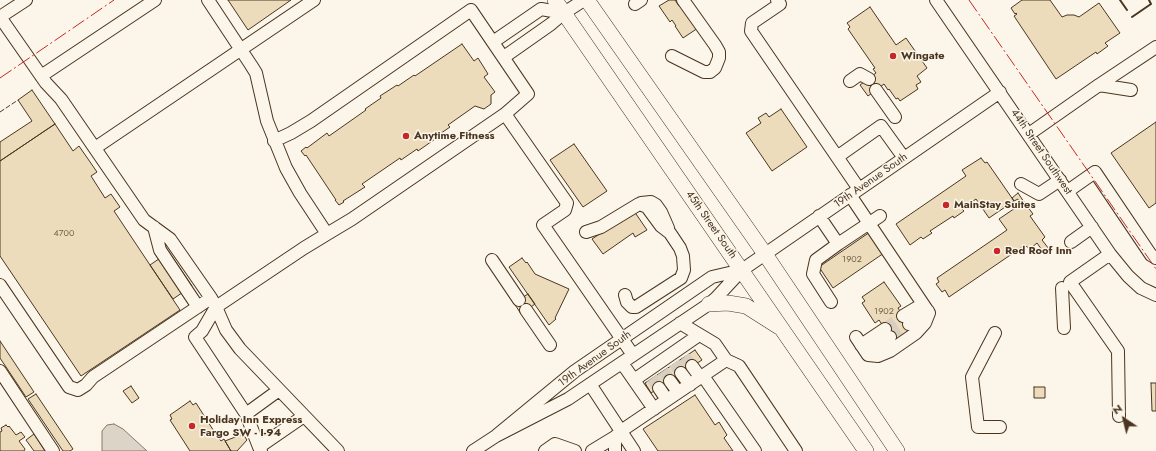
<!DOCTYPE html>
<style>
body{margin:0}
#map{position:relative;width:1156px;height:451px;overflow:hidden;background:#fbf6e9;font-family:Jost,sans-serif}
canvas{display:block}
.north{position:absolute;left:1104px;top:399px;width:40px;height:40px;-webkit-text-stroke:3px #fbf6e9;paint-order:stroke;rotate:325deg;font-size:11px;font-weight:700;line-height:16px;text-align:center;color:#4a3520}
.north::after{content:'';display:block;margin:auto;width:14px;height:18px;background:#4a3520;clip-path:polygon(50% 0,100% 100%,50% 72%,0 100%)}
</style>
<div id="map">
<canvas width="1156" height="451"></canvas>
<div class="north">N</div>
</div>
<script>
const context = document.querySelector('canvas').getContext('2d');
context.lineJoin = 'round';
function paint(path, color) { context.fillStyle = color; context.fill(path, 'evenodd'); }
const shape = rows => new Path2D(rows.map(r => 'M' + r).join(''));
function stroke(path, color, width, dash) { context.strokeStyle = color; context.lineWidth = width; context.lineCap = dash ? 'butt' : 'round'; context.setLineDash(dash || []); context.stroke(path); }
function write(font, color, halo, rows, align = 'center') {
  context.font = font + ' Jost,sans-serif'; context.lineWidth = 3; context.setLineDash([]); context.textBaseline = 'middle'; context.strokeStyle = halo; context.fillStyle = color; for (const [text, x, y, turn = 0] of rows) {
    context.save(); context.translate(x, y); context.rotate((+turn || 0) * Math.PI / 180); context.textAlign = isNaN(turn) ? turn : align; if (halo) context.strokeText(text, 0, 0); context.fillText(text, 0, 0); context.restore();
  }
}
const water = shape([
 [114,424,123,429,147,451,102,451,102,431,107,425,114,424]
]);
const building = shape([
 [228,0,291,0,248,30,228,0],
 [669,0,675,0,679,6,681,4,698,28,683,38,675,26,676,26,672,20,670,22,659,6,669,0],
 [1022,0,1050,0,1062,17,1067,15,1074,15,1079,17,1099,3,1120,33,1105,43,1108,46,1097,54,1096,52,1056,79,1014,16,1017,14,1016,13,1015,14,1011,8,1022,0],
 [870,7,896,45,906,38,927,68,917,76,921,82,916,85,918,89,900,101,898,98,896,99,889,89,888,90,884,84,868,96,860,85,876,73,873,69,875,68,848,29,850,27,847,23,870,7],
 [462,44,474,61,478,58,488,74,484,77,495,92,491,95,491,104,484,109,475,106,448,125,450,127,434,138,435,139,418,151,417,149,401,160,400,158,362,184,365,187,343,201,344,202,339,205,335,200,336,200,306,155,305,156,301,151,306,147,307,148,327,133,329,136,366,110,365,109,381,98,380,96,397,85,398,86,414,75,415,76,462,44],
 [32,90,55,124,0,161,0,142,32,121,18,100,32,90],
 [781,109,807,147,772,171,746,133,761,123,758,118,766,113,769,117,781,109],
 [1156,122,1156,203,1149,208,1111,153,1156,122],
 [55,124,73,151,79,146,97,172,91,176,105,198,111,194,120,207,114,211,180,310,81,376,0,256,0,161,55,124],
 [574,144,607,191,583,207,550,160,574,144],
 [981,158,985,163,987,162,1014,201,989,218,976,199,962,209,964,211,954,218,953,216,930,231,932,233,923,239,921,237,910,245,896,224,966,176,962,170,981,158],
 [1018,193,1024,202,1021,204,1018,199,1014,201,1012,198,1018,193],
 [1024,202,1033,214,1030,216,1045,237,1042,240,1049,249,1044,253,1037,243,1031,248,1027,247,1025,245,949,297,945,290,942,292,936,284,939,282,937,278,1007,230,999,219,1024,202],
 [634,211,647,230,635,237,633,233,603,254,592,239,634,211],
 [870,232,884,253,833,288,819,267,870,232],
 [169,252,192,286,173,299,150,265,169,252],
 [522,258,526,263,527,262,535,274,569,289,555,318,556,319,549,325,509,267,522,258],
 [884,282,901,306,898,308,912,329,893,341,879,320,875,323,862,303,865,301,862,297,884,282],
 [528,294,535,304,521,314,514,303,528,294],
 [0,341,34,392,26,397,0,358,0,341],
 [695,350,702,360,651,393,645,383,695,350],
 [1151,383,1156,383,1156,411,1152,411,1151,383],
 [131,386,139,398,132,403,123,391,131,386],
 [1034,387,1045,387,1045,398,1034,398,1034,387],
 [36,394,73,449,70,451,63,451,28,399,36,394],
 [695,395,715,425,719,422,727,435,724,438,733,451,658,451,643,429,695,395],
 [190,401,193,405,196,403,217,436,221,441,224,439,231,451,190,451,170,420,172,419,170,415,190,401],
 [6,425,8,427,9,426,16,435,21,432,25,437,19,441,25,449,24,451,0,451,0,432,2,431,1,428,6,425],
 [34,434,45,451,34,451,26,440,34,434],
 [243,434,247,440,237,451,231,451,225,441,243,434]
]);
const minorTunnel = shape([
 [885,329,903,316],
 [890,337,909,324],
 [684,357,692,366],
 [674,363,681,373],
 [663,371,670,381],
 [652,378,659,388]
]);
const minor = shape([
 [208,0,251,65,256,73,267,121,286,168,300,193,327,234,304,248,216,307,202,331,195,337,246,414],
 [777,0,780,4,752,23,751,31,859,189],
 [936,0,1110,254,1128,276,1141,288,1156,295],
 [635,4,641,0],
 [0,17,46,83,61,99,144,220,170,239,211,298,216,307,226,330,240,349,338,451],
 [0,17,26,0],
 [493,42,541,9,564,13],
 [672,56,704,72,710,72,715,68,719,58,719,52,715,45,683,0],
 [504,57,551,24,564,13,584,0],
 [41,76,155,0],
 [850,81,860,74,869,79],
 [1099,85,1156,47],
 [876,90,895,117],
 [505,114,567,203,565,210,543,225,633,355],
 [1029,134,1099,85,1131,90],
 [274,141,291,133,311,121,471,10,528,94,505,114,352,219,327,234],
 [95,148,314,0],
 [837,157,881,126,904,158],
 [1021,184,1039,194,1060,180],
 [1068,191,1095,172,1151,255,1156,258],
 [850,195,929,313,925,323,916,333,890,351,878,356,868,355,856,337],
 [641,203,651,202,656,205,661,212,668,228],
 [819,216,838,244,880,216],
 [154,227,160,250,198,307],
 [586,232,601,227,639,204,647,207,661,226,670,233,680,248,683,256,684,270,681,278,636,307,632,307,627,302,625,295],
 [1071,242,1092,227],
 [1110,254,1070,282,1118,351,1119,416],
 [492,260,519,300],
 [0,285,69,387,78,390,86,385,93,377,211,298],
 [1062,288,1064,328],
 [831,302,813,274,816,260,838,244],
 [526,310,550,345],
 [903,316,923,304],
 [909,324,928,311],
 [995,333,972,377,978,427,1000,427],
 [861,345,885,329],
 [866,352,890,337],
 [726,360,739,366,796,451],
 [622,363,654,409],
 [692,366,700,377],
 [0,371,53,451],
 [681,373,690,385],
 [703,376,755,451],
 [634,380,699,335],
 [670,381,678,392],
 [590,384,634,451],
 [659,388,667,400],
 [496,436,568,399,709,304,716,298,742,270,1000,92],
 [615,437,615,451],
 [259,447,246,414,279,390],
 [261,451,259,447,304,416],
 [473,451,496,436,575,371,712,277,742,270],
 [545,451,555,444,575,451],
 [592,451,615,437,621,431,726,360,715,344,680,323]
]);
const major = shape([
 [555,0,866,451],
 [587,0,765,254,897,451],
 [709,304,728,303,746,306,779,327]
]);
const fence = shape([
 [0,112,18,100]
]);
const wall = shape([
 [1120,0,1127,10],
 [1132,17,1151,4,1149,0]
]);
const power = shape([
 [969,0,1156,269],
 [0,78,114,0]
]);
const markers = [
 [893,56,4,"#c62828"],
 [406,136,4,"#c62828"],
 [946,205,4,"#c62828"],
 [997,251,4,"#c62828"],
 [192,426,4,"#c62828"]
];
const numberNames = [
 ["4700",64,234],
 ["1902",852,260],
 ["1902",884,312]
];
const poiNames = [
 ["Wingate",901,56],
 ["Anytime Fitness",414,136],
 ["MainStay Suites",954,205],
 ["Red Roof Inn",1005,251],
 ["Holiday Inn Express",200,420],
 ["Fargo SW - I-94",200,433]
];
const streetNames = [
 ["44th Street Southwest",1041,152,56],
 ["19th Avenue South",871,181,-35],
 ["45th Street South",711,225,55],
 ["19th Avenue South",595,359,-36]
];
paint(water, '#dcd4c6');
stroke(water, '#887966', 1);
paint(building, '#ecdcbc');
stroke(building, '#4a3520', 1);
stroke(minorTunnel, '#d8cfc1', 12, [12, 6]);
stroke(minor, '#4a3520', 14);
stroke(major, '#4a3520', 16);
stroke(minor, '#fbf6e9', 12);
stroke(major, '#fbf6e9', 15);
stroke(fence, '#4a3520', 1, [5, 2]);
stroke(wall, '#4a3520', 2);
stroke(power, '#c62828', 1, [14, 3, 2, 3]);
for (const [x, y, r, color] of markers) { const dot = new Path2D(); dot.arc(x, y, r, 0, 2 * Math.PI); context.fillStyle = color; context.fill(dot); stroke(dot, '#fbf6e9', 1.5); }
write('9px', '#725f47', null, numberNames);
write('bold 11px', '#4a3520', '#fbf6e9', poiNames, 'left');
write('11px', '#4a3520', '#fbf6e9', streetNames);
</script>
